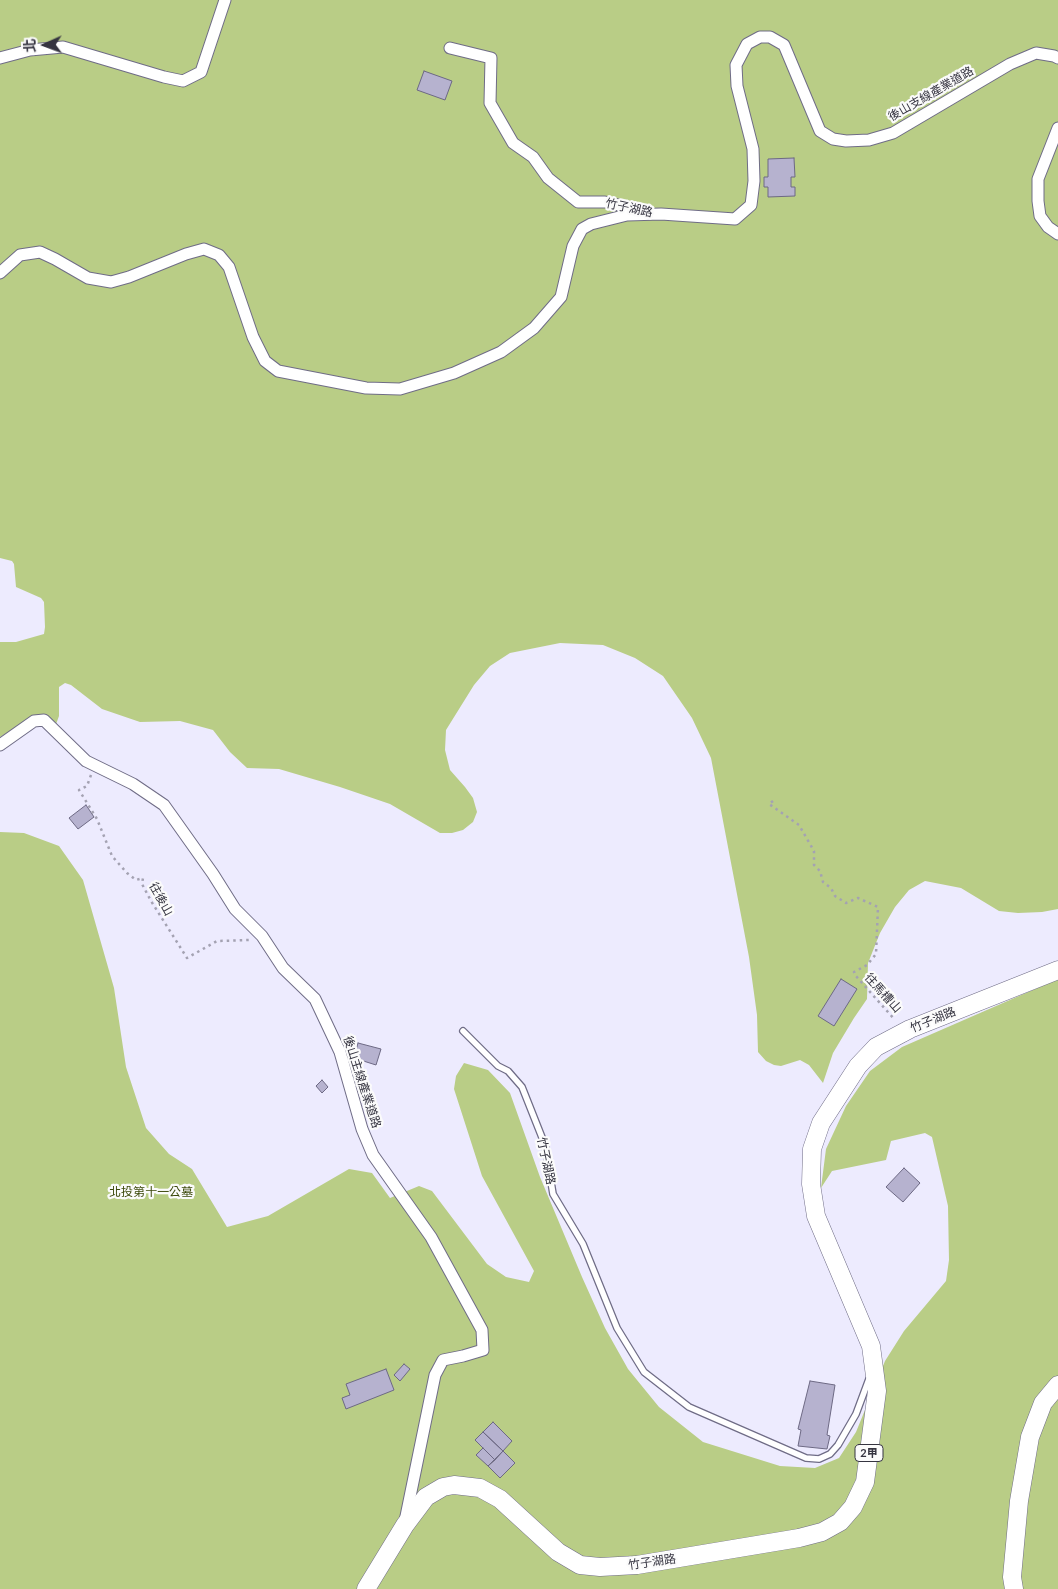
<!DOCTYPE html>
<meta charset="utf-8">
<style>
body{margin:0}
#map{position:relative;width:1058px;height:1589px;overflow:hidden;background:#edebfe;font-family:Lato,"Noto Sans TC",sans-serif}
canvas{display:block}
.north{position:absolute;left:20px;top:20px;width:50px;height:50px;-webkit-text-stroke:4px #fbfbfb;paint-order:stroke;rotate:268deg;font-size:14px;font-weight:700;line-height:20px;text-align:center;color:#353440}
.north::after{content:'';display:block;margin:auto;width:18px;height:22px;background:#353440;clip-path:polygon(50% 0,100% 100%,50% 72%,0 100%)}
</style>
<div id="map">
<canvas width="1058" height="1589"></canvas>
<div class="north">北</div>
</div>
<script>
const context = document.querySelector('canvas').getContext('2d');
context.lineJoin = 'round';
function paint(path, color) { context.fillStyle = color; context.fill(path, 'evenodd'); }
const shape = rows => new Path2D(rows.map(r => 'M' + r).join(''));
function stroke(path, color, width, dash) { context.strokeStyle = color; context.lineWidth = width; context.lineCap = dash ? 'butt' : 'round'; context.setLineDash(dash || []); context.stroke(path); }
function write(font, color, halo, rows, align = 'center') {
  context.font = font + ' Lato,"Noto Sans TC",sans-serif'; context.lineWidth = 4.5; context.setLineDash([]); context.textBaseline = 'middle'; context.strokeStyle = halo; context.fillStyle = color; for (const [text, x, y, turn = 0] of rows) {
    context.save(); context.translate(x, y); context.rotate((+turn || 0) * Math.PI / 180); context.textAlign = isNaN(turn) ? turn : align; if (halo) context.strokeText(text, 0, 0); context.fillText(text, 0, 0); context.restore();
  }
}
const green = shape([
 [0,0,1058,0,1058,909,1042,912,1018,913,999,911,961,888,925,881,909,890,895,907,880,933,868,963,867,999,854,1018,833,1053,823,1083,809,1065,800,1060,781,1066,774,1065,766,1061,758,1052,757,1015,749,957,711,758,692,718,663,676,635,658,603,645,560,643,510,653,490,666,474,685,446,730,445,750,450,770,465,787,473,798,477,812,473,822,463,830,452,833,440,833,390,804,340,787,279,769,247,768,230,752,213,730,180,721,140,722,102,709,71,685,65,683,59,687,59,716,55,727,32,718,0,737,0,642,16,642,44,634,45,627,44,602,41,598,16,587,14,564,12,561,0,558],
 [0,832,24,833,59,846,83,880,114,988,126,1067,146,1128,169,1154,192,1169,227,1227,268,1216,349,1169,372,1173,390,1198,419,1186,432,1191,487,1264,506,1277,529,1282,534,1271,482,1176,454,1089,456,1076,464,1063,488,1070,510,1093,540,1177,582,1277,605,1328,628,1369,659,1407,703,1442,780,1466,815,1468,839,1458,856,1432,885,1361,904,1331,946,1281,949,1260,948,1206,932,1137,925,1133,891,1141,886,1160,832,1171,821,1188,826,1149,846,1106,870,1071,902,1047,1058,979,1058,1589,0,1589]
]);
const building = shape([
 [424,71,452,81,445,100,417,90,424,71],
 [794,158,795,177,791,177,791,187,795,187,795,196,768,197,768,187,764,187,764,177,768,177,768,159,794,158],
 [86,805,94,817,78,829,69,818,86,805],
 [841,979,857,989,834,1026,818,1016,841,979],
 [358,1043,381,1049,376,1065,354,1058,358,1043],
 [322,1080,328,1087,322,1093,316,1086,322,1080],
 [904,1168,920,1183,903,1202,886,1187,904,1168],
 [404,1364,410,1369,400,1381,394,1375,404,1364],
 [386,1369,394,1390,346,1409,342,1398,350,1395,346,1384,386,1369],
 [810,1381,835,1385,827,1435,830,1436,827,1449,798,1446,801,1430,798,1429,810,1381],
 [493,1422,512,1441,503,1451,483,1432,493,1422],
 [483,1432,503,1451,495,1460,475,1440,483,1432],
 [483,1448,495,1460,488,1466,476,1455,483,1448],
 [503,1451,515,1463,500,1478,488,1466,503,1451]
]);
const path = shape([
 [91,775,87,786,79,790,97,819,112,856,127,873,136,880,143,878,142,884,151,901,187,958,217,941,250,940],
 [773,801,769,804,799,825,814,851,814,865,820,871,823,882,831,888,835,896,846,903,858,898,878,907,876,954,867,965,854,972,855,975,895,1020]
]);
const lane = shape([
 [463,1031,498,1066,508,1071,522,1087,545,1145,553,1194,583,1244,617,1328,644,1372,689,1407,806,1458,819,1459,830,1454,838,1445,856,1414,869,1379]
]);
const street = shape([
 [450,48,491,58,490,103,513,143,533,157,548,178,578,202,605,202,641,210],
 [0,58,30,50,63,47,164,77,183,81,201,72,225,0],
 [1058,128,1038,179,1038,201,1040,216,1048,227,1058,234],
 [0,273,20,255,40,252,55,259,88,278,111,282,129,277,186,254,204,249,219,255,229,267,253,337,265,361,278,371,366,388,400,389,454,373,501,352,534,328,561,297,573,246,582,229,591,224,627,215,661,214,735,219,751,205,754,181,753,149,737,86,736,65,747,44,760,37,770,37,784,45,820,131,833,139,846,141,869,140,893,133,1010,64,1036,53,1054,56,1058,58],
 [0,745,34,721,44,720,86,761,133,784,164,805,213,874,235,909,262,936,283,968,315,999,340,1052,362,1129,373,1155,431,1237,482,1330,483,1350,463,1356,443,1360,435,1375,405,1521]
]);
const primary = shape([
 [366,1589,405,1525,426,1497,443,1487,454,1485,480,1488,500,1499,558,1552,580,1565,600,1567,637,1565,799,1538,822,1532,840,1522,853,1507,865,1482,877,1391,871,1346,816,1216,811,1184,812,1149,821,1123,858,1066,876,1047,910,1029,1058,970],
 [1014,1589,1012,1577,1019,1501,1030,1437,1043,1403,1058,1385]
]);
const shields = [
 [869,1453,28]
];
const shieldNames = [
 ["2甲",869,1453]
];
const streetNames = [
 ["後山支線產業道路",931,94,-30],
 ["竹子湖路",629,208,12],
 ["往後山",161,899,61],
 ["往馬槽山",883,993,48],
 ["竹子湖路",933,1020,-22],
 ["後山主線產業道路",362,1082,72],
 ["竹子湖路",546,1161,78],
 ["竹子湖路",652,1562,-8]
];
const parkNames = [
 ["北投第十一公墓",151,1192]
];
paint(green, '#b9cd86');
paint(building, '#b6b2cf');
stroke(building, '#6d6984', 1);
stroke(lane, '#6f6c86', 8);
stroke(street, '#6f6c86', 13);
stroke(primary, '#6f6c86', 19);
stroke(path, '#a4a2b2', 2.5, [2.5, 4]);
stroke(lane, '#fff', 5.5);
stroke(street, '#fff', 11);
stroke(primary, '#fff', 18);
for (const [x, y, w] of shields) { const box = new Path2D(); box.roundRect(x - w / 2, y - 8.5, w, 17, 4); context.fillStyle = '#fbfbfb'; context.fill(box); stroke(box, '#353440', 1); }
write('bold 11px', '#353440', null, shieldNames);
write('12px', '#353440', '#fbfbfb', streetNames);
write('12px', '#3a4709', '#fbfbfb', parkNames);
</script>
